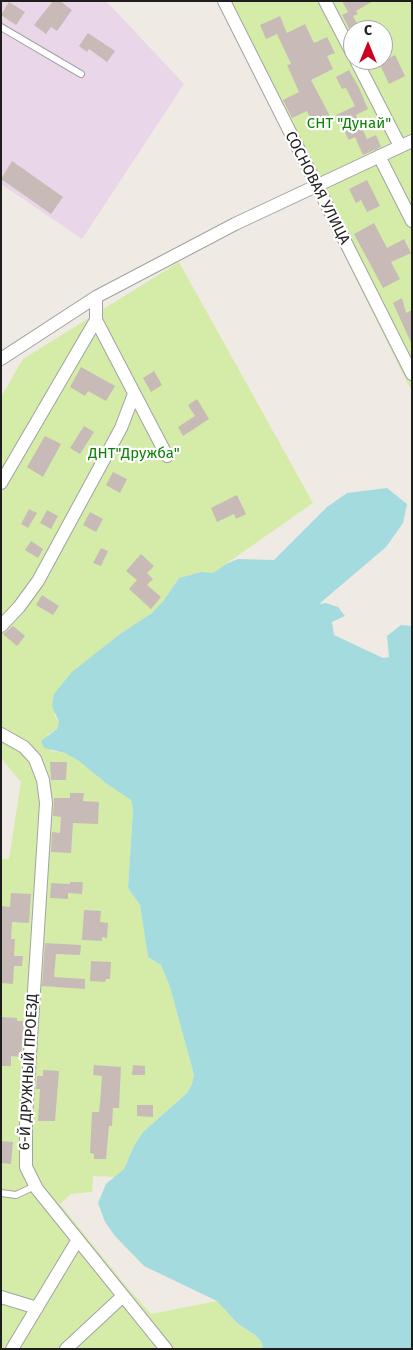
<!DOCTYPE html>
<meta charset="utf-8">
<style>
body{margin:0}
#map{position:relative;width:413px;height:1350px;overflow:hidden;background:#f0eae4;font-family:"Fira Sans",sans-serif}
canvas{display:block}
.frame{position:absolute;inset:0;border:2px solid #1e1e1e;pointer-events:none}
.north{position:absolute;left:343px;top:20px;width:50px;height:50px;box-sizing:border-box;background:#fff;border:1px solid #a5a5a5;border-radius:50%;rotate:0deg;font-size:14px;font-weight:700;line-height:20px;text-align:center;color:#1e1e1e}
.north::after{content:'';display:block;margin:auto;width:18px;height:22px;background:#cd0020;clip-path:polygon(50% 0,100% 100%,50% 72%,0 100%)}
</style>
<div id="map">
<canvas width="413" height="1350"></canvas>
<div class="frame"></div>
<div class="north">С</div>
</div>
<script>
const context = document.querySelector('canvas').getContext('2d');
context.lineJoin = 'round';
function paint(path, color) { context.fillStyle = color; context.fill(path, 'evenodd'); }
const shape = rows => new Path2D(rows.map(r => 'M' + r).join(''));
function stroke(path, color, width, dash) { context.strokeStyle = color; context.lineWidth = width; context.lineCap = dash ? 'butt' : 'round'; context.setLineDash(dash || []); context.stroke(path); }
function write(font, color, halo, rows, align = 'center') {
  context.font = font + ' "Fira Sans",sans-serif'; context.lineWidth = 4.5; context.setLineDash([]); context.textBaseline = 'middle'; context.strokeStyle = halo; context.fillStyle = color; for (const [text, x, y, turn = 0] of rows) {
    context.save(); context.translate(x, y); context.rotate((+turn || 0) * Math.PI / 180); context.textAlign = isNaN(turn) ? turn : align; if (halo) context.strokeText(text, 0, 0); context.fillText(text, 0, 0); context.restore();
  }
}
const industrial = shape([
 [1,1,106,1,184,84,82,239,1,184]
]);
const grass = shape([
 [218,1,412,1,412,392],
 [353,30,383,30,383,60,353,60],
 [179,262,313,503,213,573,201,572,179,578,164,600,152,613,120,634,54,715,59,722,57,729,47,735,51,751,65,753,79,761,107,784,131,800,133,810,128,888,140,905,148,957,161,965,170,987,194,1075,192,1084,187,1093,143,1132,134,1146,124,1169,115,1177,93,1176,92,1192,71,1194,60,1204,126,1286,151,1314,217,1301,238,1324,255,1335,261,1341,263,1349,1,1349,1,859,9,859,21,782,1,758,1,397,23,359]
]);
const water = shape([
 [387,488,407,504,403,523,386,547,319,604,326,603,338,607,345,616,332,622,334,635,383,658,389,657,387,636,401,625,412,626,412,1349,263,1349,261,1341,255,1335,238,1324,217,1301,144,1266,115,1236,105,1222,98,1203,106,1184,124,1169,134,1146,143,1132,187,1093,192,1084,194,1075,170,987,161,965,148,957,140,905,128,888,133,810,131,800,107,784,79,761,65,753,44,748,41,741,57,729,59,722,52,706,54,694,72,672,120,634,152,613,164,600,179,578,201,572,213,573,226,564,238,559,274,560,327,507,347,493]
]);
const building = shape([
 [53,1,60,1,72,10,57,31,51,27,46,34,34,25],
 [342,1,373,1,356,11,358,14,353,16,360,30,350,30,342,15,348,12],
 [9,2,25,12,16,25,1,15],
 [280,16,287,33,305,24,314,43,327,37,335,53,327,56,333,69,311,80,330,116,313,124,307,111,292,118,283,100,299,92,287,65,291,64,277,34,266,39,260,25],
 [88,33,115,51,107,62,89,49,87,52,79,46],
 [395,55,405,76,389,84,379,63],
 [349,70,359,88,368,109,356,115,367,139,376,135,381,147,363,155,355,137,349,140,336,115,355,106,346,88,342,89,336,77],
 [12,161,63,197,51,214,1,179],
 [367,180,380,206,367,212,361,200,356,203,349,189],
 [374,223,387,248,404,239,411,253,391,262,400,279,383,288,354,234],
 [402,298,406,313,412,310,412,345,393,303],
 [81,367,115,386,106,401,88,391,85,396,70,387],
 [154,371,162,385,151,392,143,378],
 [197,399,209,419,183,436,178,427,195,416,188,405],
 [84,426,94,432,80,454,70,448],
 [45,436,61,444,43,477,27,467],
 [113,472,127,479,120,493,106,485],
 [237,495,246,514,236,519,234,514,217,522,211,508],
 [29,509,37,513,28,528,21,524],
 [47,510,58,516,51,529,40,523],
 [90,512,103,519,96,532,83,525],
 [31,541,43,549,38,558,25,550],
 [101,548,108,551,101,566,93,563],
 [141,554,154,566,147,573,153,579,147,585,161,597,151,609,129,589,137,580,126,571],
 [42,595,59,606,53,615,36,605],
 [13,626,25,636,17,646,3,634],
 [50,762,67,762,66,780,51,780],
 [70,793,84,793,83,801,99,802,98,824,73,823,71,853,51,852,52,832,60,833,61,817,53,816,54,798,70,798],
 [70,882,83,882,82,894,68,893,68,899,50,898,51,883,70,884],
 [11,893,31,894,29,923,12,922,11,939,15,939,14,956,23,956,22,966,14,966,13,984,1,983,1,906,10,907],
 [84,910,101,911,100,922,108,923,107,938,102,937,102,941,82,940],
 [45,943,81,945,80,955,56,954,54,977,85,979,85,989,42,986],
 [91,961,111,962,110,979,106,979,105,982,90,981],
 [1,1017,17,1018,17,1021,24,1021,21,1057,11,1056,11,1066,1,1066],
 [94,1065,121,1067,119,1108,113,1108,112,1126,109,1126,106,1159,94,1159,94,1154,90,1153,92,1112,99,1112,100,1103,102,1076,93,1075],
 [133,1065,145,1066,145,1075,132,1075],
 [43,1070,59,1071,55,1121,38,1121,40,1089,36,1089,37,1076,43,1076],
 [137,1105,153,1105,153,1117,137,1116],
 [1,1141,13,1142,11,1164,1,1163]
]);
const lane = shape([
 [1,27,81,74],
 [1,1193,16,1195,35,1186]
]);
const street = shape([
 [224,1,412,374],
 [325,1,353,55],
 [356,60,400,146],
 [379,156,412,221],
 [96,297,96,320,167,456],
 [1,359,96,297,235,224,412,141],
 [1,483,96,320],
 [1,626,19,607,38,581,121,428,134,394],
 [1,734,24,747,35,759,43,780,46,803,26,1117,26,1167,37,1189,166,1349],
 [1,1297,37,1308],
 [12,1349,77,1241],
 [66,1349,123,1296]
]);
const parkNames = [
 ["СНТ \"Дунай\"",349,124],
 ["ДНТ\"Дружба\"",134,454]
];
const streetNames = [
 ["СОСНОВАЯ УЛИЦА",317,188,63],
 ["6-Й ДРУЖНЫЙ ПРОЕЗД",29,1072,-87]
];
paint(industrial, '#e9d6e8');
paint(grass, '#d4eca8');
paint(water, '#a3dbdf');
paint(building, '#c8bbb7');
stroke(lane, '#a2a2a2', 8);
stroke(street, '#a2a2a2', 14);
stroke(lane, '#fff', 6);
stroke(street, '#fff', 12);
write('15px', '#108108', '#fff', parkNames);
write('15px', '#1e1e1e', '#fff', streetNames);
</script>
